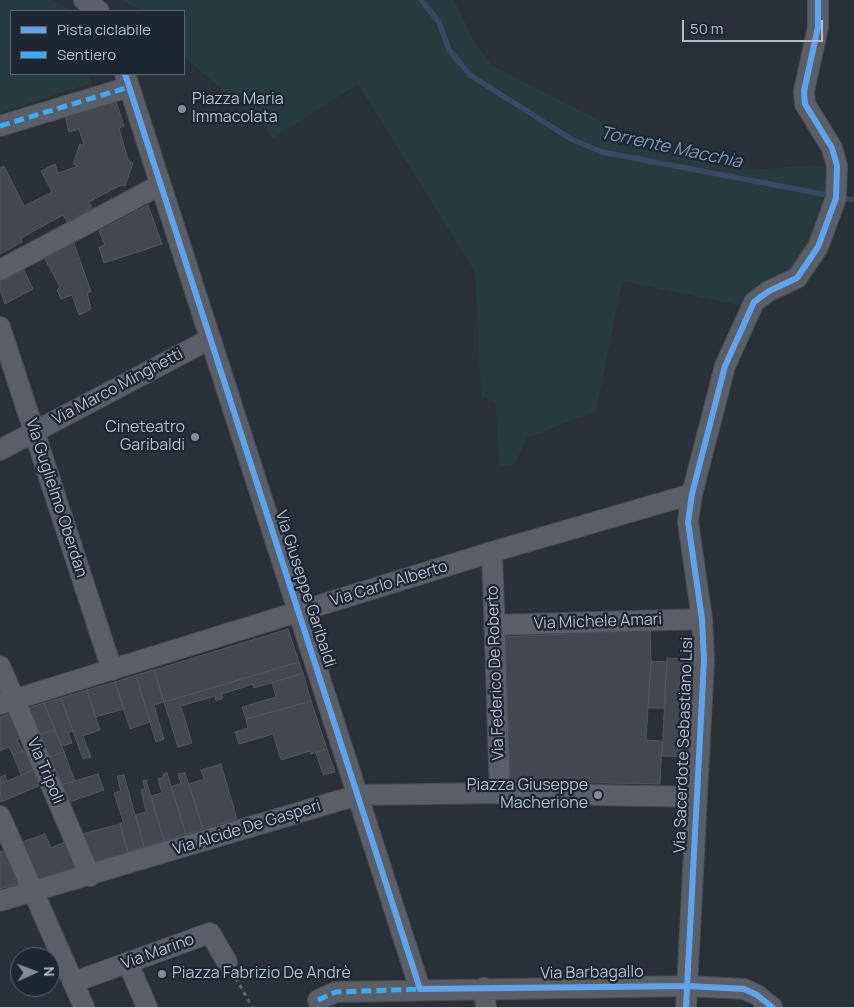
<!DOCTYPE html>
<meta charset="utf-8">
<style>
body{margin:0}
#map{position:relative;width:854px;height:1007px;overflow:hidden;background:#2a3038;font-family:Manrope,sans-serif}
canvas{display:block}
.legend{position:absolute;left:10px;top:10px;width:175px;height:65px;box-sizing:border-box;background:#1d2633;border:1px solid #59626f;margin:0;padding:6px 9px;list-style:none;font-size:15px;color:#b4bcc9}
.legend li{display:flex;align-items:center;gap:10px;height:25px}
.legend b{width:25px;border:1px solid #59626f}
.north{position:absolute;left:10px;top:947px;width:50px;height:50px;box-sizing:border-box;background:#1d2633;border:1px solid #59626f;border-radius:50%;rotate:88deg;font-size:14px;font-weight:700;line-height:20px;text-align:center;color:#b4bcc9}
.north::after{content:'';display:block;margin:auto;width:18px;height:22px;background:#848b96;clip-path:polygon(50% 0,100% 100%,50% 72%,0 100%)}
.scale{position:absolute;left:682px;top:20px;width:141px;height:22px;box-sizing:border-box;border:2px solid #b4bcc9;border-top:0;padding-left:6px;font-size:15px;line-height:18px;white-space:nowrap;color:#b4bcc9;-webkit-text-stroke:4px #1d2633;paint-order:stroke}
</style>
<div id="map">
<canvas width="854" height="1007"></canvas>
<ul class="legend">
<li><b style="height:6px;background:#60a3ed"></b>Pista ciclabile</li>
<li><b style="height:6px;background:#3fa9f5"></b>Sentiero</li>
</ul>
<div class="north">N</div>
<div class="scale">50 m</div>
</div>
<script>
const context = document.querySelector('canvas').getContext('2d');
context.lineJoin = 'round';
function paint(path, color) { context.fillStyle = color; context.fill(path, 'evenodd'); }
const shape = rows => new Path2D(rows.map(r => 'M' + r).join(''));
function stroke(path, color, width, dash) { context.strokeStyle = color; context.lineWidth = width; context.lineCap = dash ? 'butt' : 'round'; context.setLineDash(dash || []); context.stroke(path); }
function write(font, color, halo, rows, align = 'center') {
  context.font = font + ' Manrope,sans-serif'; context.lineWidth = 4.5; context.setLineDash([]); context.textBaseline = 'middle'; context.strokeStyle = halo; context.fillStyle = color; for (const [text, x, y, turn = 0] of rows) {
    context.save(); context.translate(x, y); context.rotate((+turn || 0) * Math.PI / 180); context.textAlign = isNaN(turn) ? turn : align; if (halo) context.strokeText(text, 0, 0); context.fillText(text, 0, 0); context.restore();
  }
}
const green = shape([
 [0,0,53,0,71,11,11,11,11,74,90,74,92,83,0,113],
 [122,0,454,0,475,43,493,66,633,138,693,159,749,170,813,165,829,167,830,193,812,238,792,273,743,306,622,281,596,411,527,438,515,464,500,466,495,402,481,396,475,272,358,84,272,139,262,123,184,57,184,11,142,11]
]);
const stream = shape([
 [421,0,439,22,449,50,470,75,571,139,602,152,854,200]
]);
const building = shape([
 [116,101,124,126,119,128,128,160,133,163,125,186,121,185,89,202,92,208,67,222,63,215,21,238,22,242,0,254,0,168,4,166,24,206,52,192,41,171,55,164,58,173,78,166,73,164,80,144,84,146,79,129,69,132,65,117,116,101],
 [148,205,162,244,104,263,99,247,105,245,99,231,148,205],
 [74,243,91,292,87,293,91,309,79,315,72,295,61,299,57,290,60,287,45,259,74,243],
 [24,270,33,289,5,304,0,290,0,282,24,270],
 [288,629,299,662,164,702,154,670,288,629],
 [650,630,651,661,646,740,662,741,660,784,509,781,504,637,650,630],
 [667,658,696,660,691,757,662,756,667,658],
 [651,661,667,662,664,708,648,708,651,661],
 [299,662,303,673,254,688,253,684,222,694,223,698,216,701,215,696,181,706,192,743,178,747,164,702,299,662],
 [154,670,164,702,154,705,164,739,156,742,136,675,154,670],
 [303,673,311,701,246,719,242,707,276,697,272,683,303,673],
 [136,675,150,722,130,729,115,682,136,675],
 [115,682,124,709,95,717,87,690,115,682],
 [87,690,100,730,83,736,91,757,83,759,61,698,87,690],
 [61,698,73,731,68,733,72,743,62,746,44,703,61,698],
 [311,701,327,749,311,754,310,751,281,760,273,734,239,744,235,732,248,728,246,719,311,701],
 [44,703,55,730,35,736,24,709,44,703],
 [11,713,23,738,17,740,23,751,13,755,9,747,0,751,0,717,11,713],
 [55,730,64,752,45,759,35,736,55,730],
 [27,749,36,769,21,775,13,755,27,749],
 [327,749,335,772,323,775,316,753,327,749],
 [64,752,75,781,57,786,45,759,64,752],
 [221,764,237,819,203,829,189,784,204,779,201,770,221,764],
 [36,769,43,784,1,802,0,784,36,769],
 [167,773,186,834,164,841,151,796,162,793,158,779,164,777,163,774,167,773],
 [185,773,203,829,186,834,171,787,181,783,178,774,185,773],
 [98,774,104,790,64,804,57,786,98,774],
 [5,775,7,781,0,784,0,777,5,775],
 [124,775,144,847,128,852,120,824,123,821,114,793,121,791,117,776,124,775],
 [146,780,164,841,144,847,136,815,146,812,141,790,145,789,143,781,146,780],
 [120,824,128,852,90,863,78,835,120,824],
 [45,834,51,848,68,841,80,867,35,880,19,843,45,834],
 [8,848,23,882,0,889,0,852,8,848]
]);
const path = shape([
 [236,978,252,1007]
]);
const street = shape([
 [84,0,99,11],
 [125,74,420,989],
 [0,126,129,87],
 [0,270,160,185],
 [0,327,112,670],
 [0,450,210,339],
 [492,552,500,793],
 [494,625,702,619],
 [0,666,90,876],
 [0,704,492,552,692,494],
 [0,816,84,1007],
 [0,901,358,795,500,793,696,797],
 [128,963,147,1007],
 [74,982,210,933,227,962],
 [484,988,486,1007],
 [318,1000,336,992,688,986,744,989,757,995,772,1007],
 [686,1007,704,660,702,619,688,522,692,494,725,366,754,302,769,291,797,278,818,247,836,198,837,166,832,148,805,104,804,91,818,27,818,0]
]);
const quiet = shape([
 [0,126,129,87],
 [318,1000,336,992,420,989]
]);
const cycleway = shape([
 [125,74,420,989,688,986,744,989,757,995,772,1007],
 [686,1007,704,660,702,619,688,522,692,494,725,366,754,302,769,291,797,278,818,247,836,198,837,166,832,148,805,104,804,91,818,27,818,0]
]);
const markers = [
 [182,109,5,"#848b96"],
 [195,437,5,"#848b96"],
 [598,795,5,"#848b96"],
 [162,974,5,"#848b96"]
];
const poiNames = [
 ["Piazza Maria",192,100],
 ["Immacolata",192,118],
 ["Cineteatro",185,428,"right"],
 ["Garibaldi",185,446,"right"],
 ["Piazza Giuseppe",588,786,"right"],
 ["Macherione",588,804,"right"],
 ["Piazza Fabrizio De Andrè",172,974]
];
const streetNames = [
 ["Via Marco Minghetti",118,387,-28],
 ["Via Guglielmo Oberdan",56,498,72],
 ["Via Carlo Alberto",389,584,-17],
 ["Via Giuseppe Garibaldi",305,589,72],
 ["Via Michele Amari",598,622,-2],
 ["Via Federico De Roberto",496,673,-92],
 ["Via Sacerdote Sebastiano Lisi",684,745,-88],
 ["Via Tripoli",45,771,67],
 ["Via Alcide De Gasperi",247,828,-17],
 ["Via Marino",158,952,-20],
 ["Via Barbagallo",592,973,-1]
];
const waterNames = [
 ["Torrente Macchia",671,148,12]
];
paint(green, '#273a3e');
stroke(stream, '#384963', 5.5);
paint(building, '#444950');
stroke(building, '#52575f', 1);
stroke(street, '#484c53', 22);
stroke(path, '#5d636a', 3, [4, 4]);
stroke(street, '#5a5e66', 20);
stroke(quiet, '#3fa9f5', 5, [10, 5]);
stroke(cycleway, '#60a3ed', 6);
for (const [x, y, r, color] of markers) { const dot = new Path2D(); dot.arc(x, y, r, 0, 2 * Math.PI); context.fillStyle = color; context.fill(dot); stroke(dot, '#1d2633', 2); }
write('16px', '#b4bcc9', '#1d2633', poiNames, 'left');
write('16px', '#b4bcc9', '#1d2633', streetNames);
write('italic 18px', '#7c92b1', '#1d2633', waterNames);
</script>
